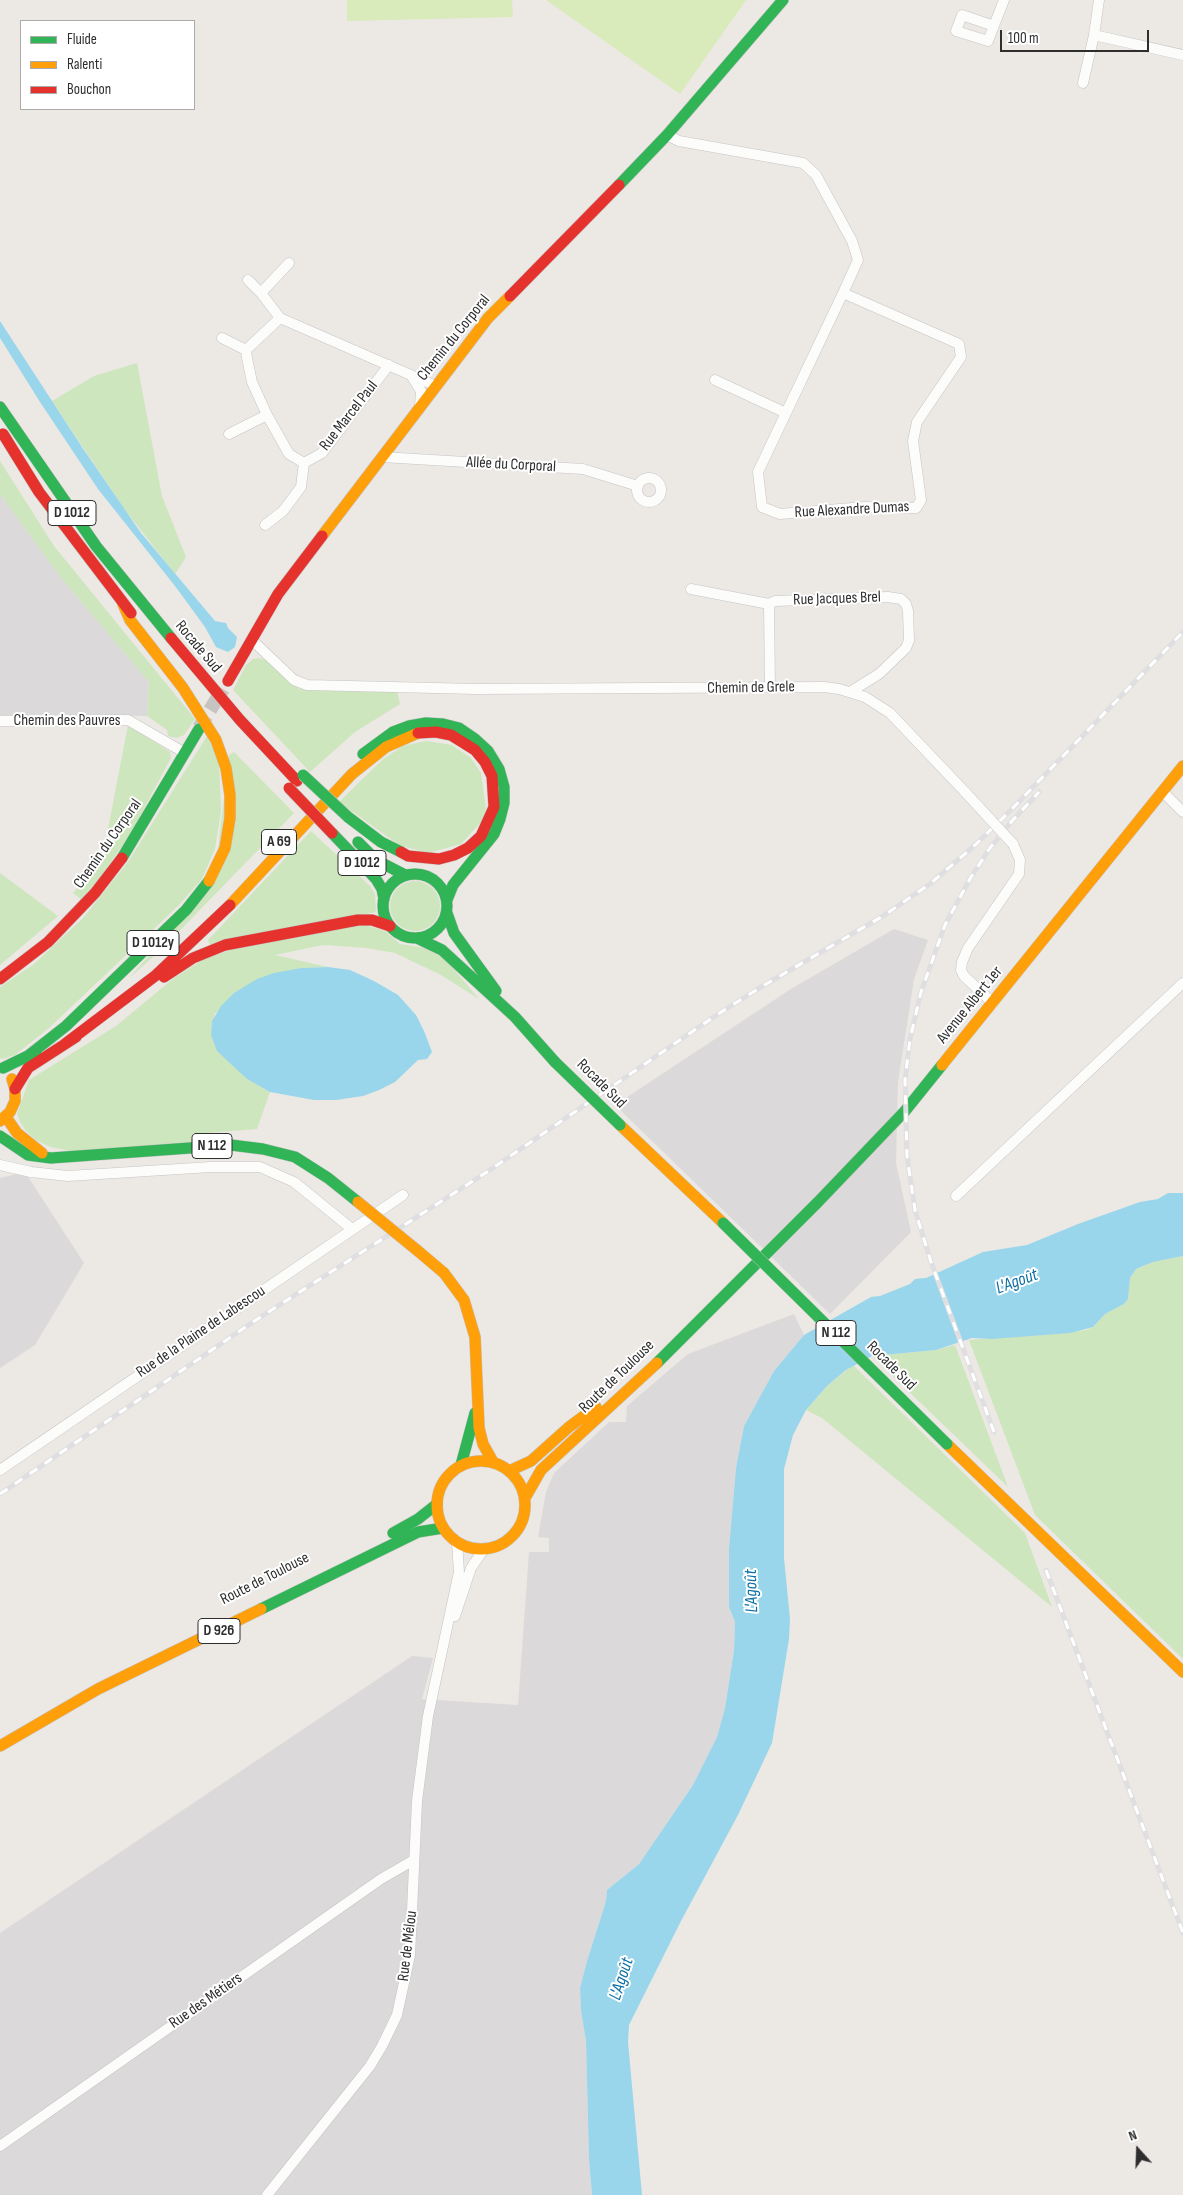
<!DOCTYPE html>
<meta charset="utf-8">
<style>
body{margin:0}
#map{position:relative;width:1183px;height:2195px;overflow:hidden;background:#ece8e4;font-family:"Sofia Sans Condensed",sans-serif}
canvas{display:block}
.legend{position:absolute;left:20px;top:20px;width:175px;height:90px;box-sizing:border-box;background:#fff;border:1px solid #ababab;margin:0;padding:6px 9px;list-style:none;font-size:15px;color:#2e2e2e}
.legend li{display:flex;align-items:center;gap:10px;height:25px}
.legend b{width:25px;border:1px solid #ababab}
.north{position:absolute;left:1113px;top:2125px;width:50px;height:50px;-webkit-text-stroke:4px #fff;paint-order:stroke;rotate:340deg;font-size:14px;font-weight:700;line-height:20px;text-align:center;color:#2e2e2e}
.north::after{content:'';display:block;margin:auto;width:18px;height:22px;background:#2e2e2e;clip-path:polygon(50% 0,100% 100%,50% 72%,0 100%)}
.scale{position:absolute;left:1000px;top:30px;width:149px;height:22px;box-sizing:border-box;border:2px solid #2e2e2e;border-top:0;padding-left:6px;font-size:15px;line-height:18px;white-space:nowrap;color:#2e2e2e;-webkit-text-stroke:4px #fff;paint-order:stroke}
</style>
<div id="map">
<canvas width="1183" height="2195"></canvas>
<ul class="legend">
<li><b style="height:6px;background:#30b455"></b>Fluide</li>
<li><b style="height:6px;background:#ff9f0a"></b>Ralenti</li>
<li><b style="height:6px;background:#e5322d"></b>Bouchon</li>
</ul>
<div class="north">N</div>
<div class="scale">100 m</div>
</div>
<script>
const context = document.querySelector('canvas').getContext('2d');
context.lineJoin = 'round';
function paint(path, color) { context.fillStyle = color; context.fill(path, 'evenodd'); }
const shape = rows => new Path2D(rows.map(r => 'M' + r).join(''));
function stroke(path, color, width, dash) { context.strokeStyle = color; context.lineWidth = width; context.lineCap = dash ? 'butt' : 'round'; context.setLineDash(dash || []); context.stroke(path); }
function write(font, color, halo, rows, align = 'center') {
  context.font = font + ' "Sofia Sans Condensed",sans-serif'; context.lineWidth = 4; context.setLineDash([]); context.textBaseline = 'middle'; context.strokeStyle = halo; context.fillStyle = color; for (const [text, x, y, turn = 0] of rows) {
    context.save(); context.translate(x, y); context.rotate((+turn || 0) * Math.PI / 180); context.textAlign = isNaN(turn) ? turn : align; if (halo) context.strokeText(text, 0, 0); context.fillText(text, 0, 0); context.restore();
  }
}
const industrial = shape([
 [0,494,62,579,149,682,147,716,0,715],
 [894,929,928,940,914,979,898,1082,896,1163,911,1232,830,1314,615,1105,791,989],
 [25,1172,84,1263,35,1345,0,1368,0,1178],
 [794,1314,804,1335,774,1371,744,1426,736,1468,729,1548,729,1607,735,1622,734,1650,725,1708,717,1737,693,1785,639,1864,607,1890,606,1901,587,1961,580,1988,581,2011,586,2041,589,2160,592,2195,0,2195,0,1933,412,1656,433,1658,422,1699,518,1705,529,1552,549,1552,549,1538,538,1537,546,1492,554,1473,609,1422,626,1422,627,1406,688,1354]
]);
const green = shape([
 [137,363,162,496,186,557,175,574,125,510,52,401,94,376],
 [0,461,54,546,195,719,184,735,177,738,171,737,168,736,167,730,147,716,149,682,62,579,0,494],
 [260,658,269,662,288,681,300,689,397,691,400,704,355,732,310,772,233,690,246,665,253,659],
 [128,725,170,752,171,758,129,836,99,879,81,899,73,893,102,860],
 [207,736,219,761,221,811,215,849,202,879,178,906,49,1028,15,1055,3,1059,0,1058,0,987,34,964,83,918,128,862],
 [426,741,452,745,471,758,481,773,486,808,483,820,461,844,428,853,399,845,339,802,383,759,403,746],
 [234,752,294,813,161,950,128,979,214,883,229,755],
 [311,831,370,886,375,894,376,912,210,945,208,940],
 [0,873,58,916,0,965],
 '390 906a25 25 0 1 1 50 0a25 25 0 1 1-50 0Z',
 [361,924,385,931,400,944,426,948,446,960,479,999,441,975,395,953,367,948,323,945,275,955,328,967,300,968,215,1013,211,1030,247,1079,270,1092,257,1129,205,1133,192,1142,71,1151,50,1147,36,1140,26,1131,20,1122,17,1114,29,1080,116,1026,174,978,206,958,234,949],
 [1183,1256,1183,1659,1035,1515,969,1340,1086,1330,1093,1327,1105,1314,1124,1304,1128,1299,1130,1278,1136,1269,1153,1262],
 [955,1345,1008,1487,872,1356,936,1350],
 [853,1365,1025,1533,1052,1607,822,1418,806,1410,827,1386]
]);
const pitch = shape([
 [347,0,512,0,513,17,347,21],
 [546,0,746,0,680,94]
]);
const water = shape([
 [0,321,82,447,141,533,215,621,226,623,228,628,237,637,235,647,228,652,216,647,205,627,175,586,98,489,40,402,0,338],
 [328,967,350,970,374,981,398,995,416,1015,424,1031,432,1052,427,1059,418,1060,395,1082,379,1090,363,1096,336,1100,314,1100,270,1092,247,1079,217,1051,211,1035,212,1021,221,1006,234,993,257,979,274,973,301,968],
 [1168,1193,1183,1193,1183,1256,1153,1262,1136,1269,1130,1278,1128,1299,1124,1304,1105,1314,1093,1327,1070,1333,992,1339,972,1338,936,1350,872,1356,846,1370,827,1386,806,1410,793,1435,784,1469,784,1558,790,1619,789,1639,772,1743,738,1815,681,1921,629,2025,628,2042,642,2195,592,2195,589,2160,586,2041,581,2011,580,1988,587,1961,606,1901,607,1890,639,1864,693,1785,717,1737,725,1708,734,1650,735,1622,729,1607,729,1548,736,1468,744,1426,774,1371,804,1335,871,1297,880,1296,910,1284,915,1279,926,1278,983,1252,1027,1245,1078,1224,1140,1202,1158,1199]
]);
const secondaryTunnel = shape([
 [199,728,223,689]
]);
const street = shape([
 [994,26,962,15,956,31,988,41,1004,0],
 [1094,35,1183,55],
 [1083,83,1094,35,1099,0],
 [667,135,679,141,803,163,816,175,852,241,858,260,843,293,786,413,758,472,762,507,780,514,864,507,916,508,921,500,913,441,917,422,961,357,959,344,843,293],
 [289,263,261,293,280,318,436,386],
 [248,280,261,293],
 [280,318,246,350,247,358,252,382,267,415,289,454,304,463],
 [222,338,246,350],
 [411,375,421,391,420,407],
 [715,380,786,413],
 [229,434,267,415],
 [382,457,583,469,638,486],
 [304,463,322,453,389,365],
 '637 490a12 12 0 1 1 24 0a12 12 0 1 1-24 0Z',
 [265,525,283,511,301,487,304,463],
 [691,589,769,604,775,601,888,597,901,599,906,604,908,611,909,640,906,648,879,674,850,692],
 [769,604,770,688],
 [252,640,294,680,307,685,477,689,824,687,839,689,865,697,890,713,966,793],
 [0,721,128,720,185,753],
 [1163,792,1183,812],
 [993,1003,964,976,961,970,962,962,968,948,1019,874,1020,860,1013,844],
 [0,1165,31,1172,68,1176,211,1167,260,1167,294,1182,352,1229],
 [956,1196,1183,983],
 [0,1470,403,1195],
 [455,1616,471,1568,484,1549],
 [0,2146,381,1879,414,1860],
 [267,2195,370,2066,382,2046,397,2015,410,1955,417,1801,428,1716,459,1572,457,1542]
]);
const fast = shape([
 [619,185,667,135,783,0],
 [0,407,96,546,171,638],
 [363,754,393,732,409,726,426,723,443,724,459,728,475,739,488,751,499,769,504,787,504,803,500,819,494,834,453,885,447,900],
 [348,817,381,842,401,852],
 [332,833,376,879,382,889,384,899],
 [358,842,376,860,405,875],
 [122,858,199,729],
 '383 906a32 32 0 1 1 64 0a32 32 0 1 1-64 0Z',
 [447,913,454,933,496,991],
 [417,938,442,950,515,1017,555,1062],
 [24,1059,66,1026,186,910,209,881],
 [3,1068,36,1052],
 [0,1136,28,1155,51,1158,231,1145,263,1149,295,1157,328,1178,358,1202],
 [657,1363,818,1202,905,1111,942,1065],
 [461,1465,475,1413],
 [393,1533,418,1519,437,1504],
 [261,1609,418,1532,443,1528]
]);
const slow = shape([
 [322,536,488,318,510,296],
 [123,604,130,620,183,688,216,740,226,768,230,795,230,818,225,848,209,881],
 [230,905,352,774,386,747,418,733],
 [942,1065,1183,766],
 [6,1117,17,1133,42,1153],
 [0,1121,10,1112,15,1101,15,1089,12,1079],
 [620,1125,723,1223],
 [418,1251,444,1273,464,1300,475,1337,479,1428,483,1444,493,1462],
 [947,1444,1183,1672],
 '437 1505a44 44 0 1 1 88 0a44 44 0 1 1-88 0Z',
 [509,1471,531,1461,569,1427,596,1407],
 [525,1498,541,1470,657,1363],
 [0,1746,98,1689,261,1609]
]);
const jam = shape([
 [510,296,619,185],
 [3,434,39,492,131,613],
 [171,638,240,720,297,781],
 [228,681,278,594,322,536],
 [401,852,408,856,439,859,454,855,468,848,481,836,494,807,492,776,485,762,475,750,451,735,436,732,418,733],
 [164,977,193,958,225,945,358,920,372,920,390,926],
 [0,979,48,942,95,893,122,858],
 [65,1044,155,976,230,905],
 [15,1089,28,1068,76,1037]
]);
const rail = shape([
 [994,1432,931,1262,915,1210,907,1156,905,1080,910,1039,921,992,945,925,971,877,990,848,1012,821,1039,792],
 [0,1494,256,1320,487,1172,715,1016,761,987,883,916,930,884,974,846,1007,814,1183,632],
 [1046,1570,1183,1933]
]);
const streetBridge = shape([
 [966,793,1013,844]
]);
const fastBridge = shape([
 [303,775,348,817],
 [555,1062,620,1125],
 [723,1223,947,1444]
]);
const slowBridge = shape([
 [358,1202,418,1251]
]);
const jamBridge = shape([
 [289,788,332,833]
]);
const shields = [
 [72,513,48],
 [279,842,35],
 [362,863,48],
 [153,943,52],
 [212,1146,40],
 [836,1333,40],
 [219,1631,42]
];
const shieldNames = [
 ["D 1012",72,513],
 ["A 69",279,842],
 ["D 1012",362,863],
 ["D 1012y",153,943],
 ["N 112",212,1146],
 ["N 112",836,1333],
 ["D 926",219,1631]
];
const streetNames = [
 ["Chemin du Corporal",454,338,-51],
 ["Rue Marcel Paul",349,416,-52],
 ["Allée du Corporal",511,465,3],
 ["Rue Alexandre Dumas",852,510,-3],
 ["Rue Jacques Brel",837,599,-2],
 ["Rocade Sud",198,647,50],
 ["Chemin de Grele",751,688,-1],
 ["Chemin des Pauvres",67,721],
 ["Chemin du Corporal",108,844,-55],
 ["Avenue Albert 1er",970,1005,-51],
 ["Rocade Sud",601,1084,45],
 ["Rue de la Plaine de Labescou",201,1332,-34],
 ["Rocade Sud",891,1366,45],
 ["Route de Toulouse",617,1377,-44],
 ["Route de Toulouse",265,1579,-27],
 ["Rue de Mélou",408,1946,-83],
 ["Rue des Métiers",206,2001,-35]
];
const waterNames = [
 ["L'Agoût",1017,1282,-20],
 ["L'Agoût",752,1591,-92],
 ["L'Agoût",622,1979,-72]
];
paint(industrial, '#dcd9db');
paint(green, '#cee6be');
paint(pitch, '#d9eabb');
paint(water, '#99d6ec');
stroke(secondaryTunnel, '#c6c3c0', 14, [14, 7]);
stroke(street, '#c5c4c5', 11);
stroke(fast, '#c5c4c5', 12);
stroke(slow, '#c5c4c5', 12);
stroke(jam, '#c5c4c5', 12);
stroke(street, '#fcfcfb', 10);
stroke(fast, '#30b455', 11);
stroke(slow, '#ff9f0a', 11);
stroke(jam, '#e5322d', 11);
stroke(rail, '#dfdfe1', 5);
stroke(rail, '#fff', 3, [9]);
stroke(streetBridge, '#c5c4c5', 11, []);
stroke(fastBridge, '#c6c5c4', 12, []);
stroke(slowBridge, '#c6c5c4', 12, []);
stroke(jamBridge, '#c6c5c4', 12, []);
stroke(streetBridge, '#fcfcfb', 10);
stroke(fastBridge, '#30b455', 11);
stroke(slowBridge, '#ff9f0a', 11);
stroke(jamBridge, '#e5322d', 11);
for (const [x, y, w] of shields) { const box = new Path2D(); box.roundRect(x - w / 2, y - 12.5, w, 25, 4); context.fillStyle = '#fff'; context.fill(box); stroke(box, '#2e2e2e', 1); }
write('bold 15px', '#2e2e2e', null, shieldNames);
write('16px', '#2e2e2e', '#fff', streetNames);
write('italic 18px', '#0d6fa3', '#fff', waterNames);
</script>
